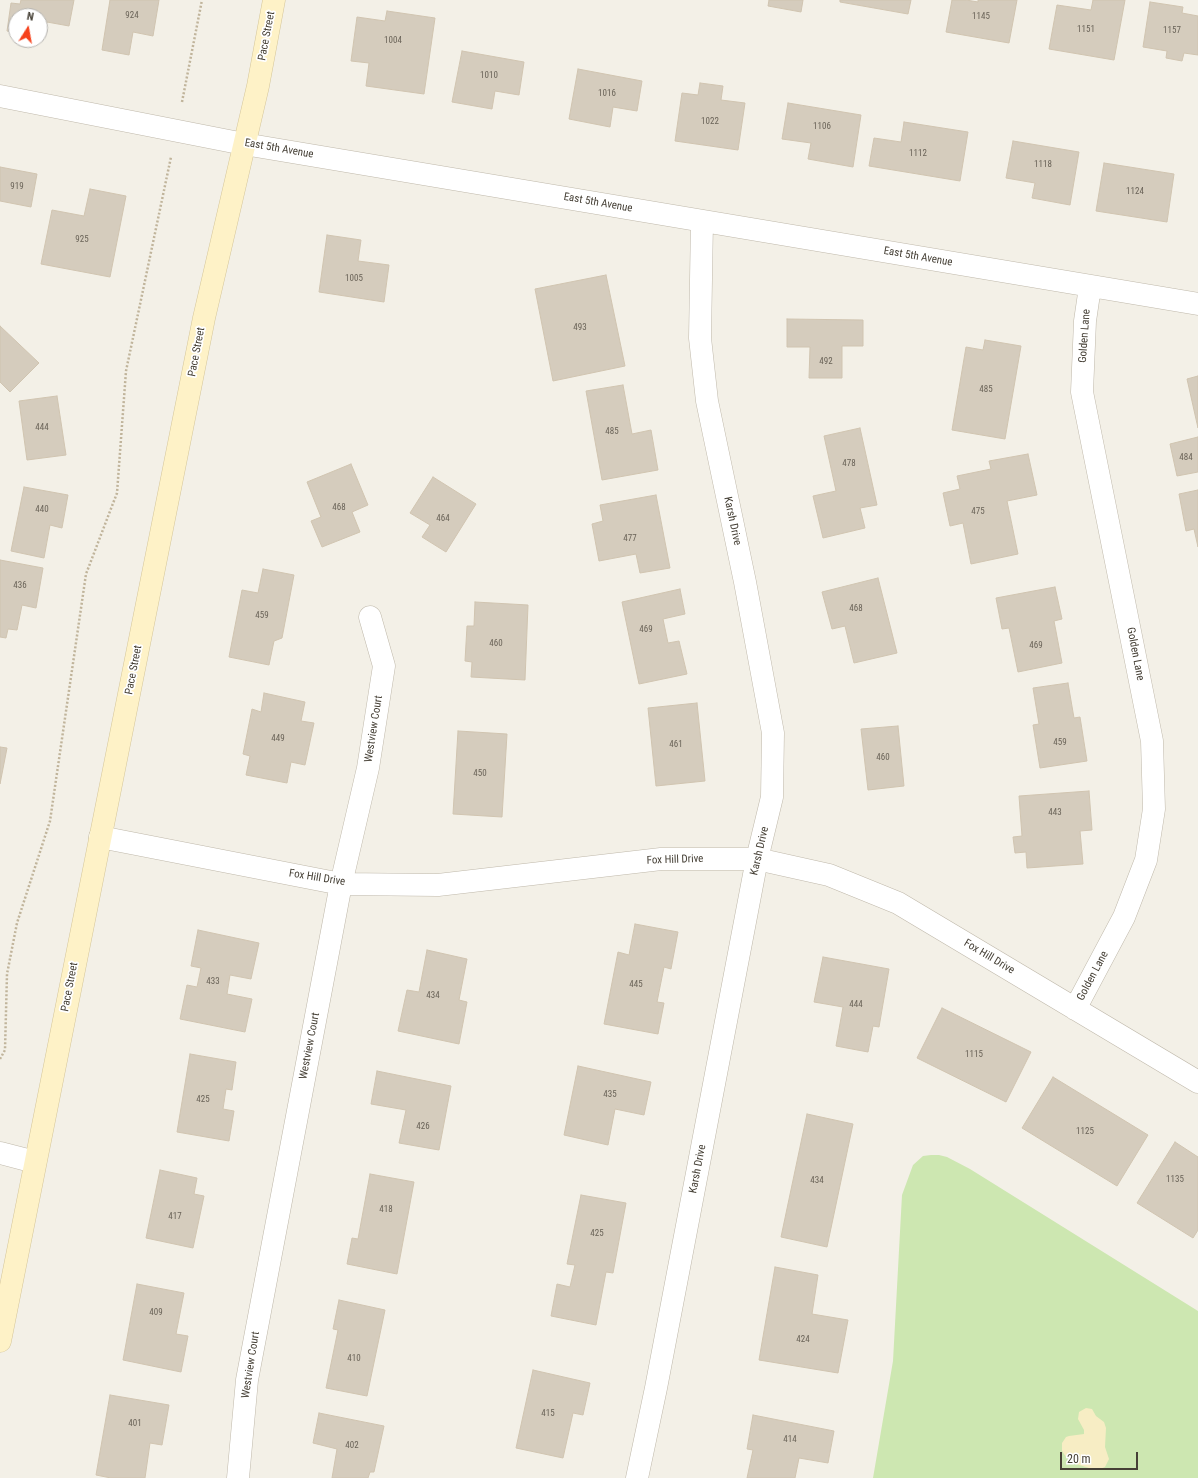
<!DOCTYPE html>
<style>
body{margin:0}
#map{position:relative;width:1198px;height:1478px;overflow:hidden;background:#f3f0e7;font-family:"Roboto Condensed",sans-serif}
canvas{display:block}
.north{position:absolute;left:8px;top:8px;width:40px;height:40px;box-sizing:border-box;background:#fff;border:1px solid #b5b3af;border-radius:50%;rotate:11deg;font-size:11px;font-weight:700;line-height:16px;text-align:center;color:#464036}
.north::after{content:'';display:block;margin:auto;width:14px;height:18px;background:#f6411b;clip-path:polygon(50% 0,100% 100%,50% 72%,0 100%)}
.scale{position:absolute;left:1060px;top:1452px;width:78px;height:18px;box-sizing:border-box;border:2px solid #464036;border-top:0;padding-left:5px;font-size:12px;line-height:14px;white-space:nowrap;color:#464036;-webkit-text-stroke:3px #fff;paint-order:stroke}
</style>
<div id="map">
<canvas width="1198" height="1478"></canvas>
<div class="north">N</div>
<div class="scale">20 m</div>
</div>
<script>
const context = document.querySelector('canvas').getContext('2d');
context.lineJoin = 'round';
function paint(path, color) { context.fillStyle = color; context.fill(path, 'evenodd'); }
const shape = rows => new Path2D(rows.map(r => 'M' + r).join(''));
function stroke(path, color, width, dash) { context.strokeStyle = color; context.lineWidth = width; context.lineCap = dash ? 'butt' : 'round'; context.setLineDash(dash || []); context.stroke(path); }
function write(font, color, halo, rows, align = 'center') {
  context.font = font + ' "Roboto Condensed",sans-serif'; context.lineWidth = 3.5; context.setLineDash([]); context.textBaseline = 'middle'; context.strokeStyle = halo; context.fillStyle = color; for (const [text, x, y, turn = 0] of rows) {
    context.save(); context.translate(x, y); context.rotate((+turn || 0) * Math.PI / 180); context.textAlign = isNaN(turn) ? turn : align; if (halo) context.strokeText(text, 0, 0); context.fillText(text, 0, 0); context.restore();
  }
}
const green = shape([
 [931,1155,939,1155,947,1157,970,1169,1198,1311,1198,1478,873,1478,893,1361,902,1195,913,1165,923,1156]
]);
const sand = shape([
 [1086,1408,1092,1409,1096,1416,1104,1422,1106,1428,1105,1447,1109,1459,1105,1467,1100,1469,1089,1468,1076,1464,1066,1457,1062,1451,1062,1443,1066,1437,1069,1436,1084,1434,1084,1430,1078,1419,1079,1412]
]);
const building = shape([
 [21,0,74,0,69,26,47,22,44,38,40,37,40,16,16,16,16,33,7,31,11,3,20,4,21,0],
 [110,0,159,0,153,36,133,32,129,55,102,50,110,0],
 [769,0,803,0,801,12,768,6,769,0],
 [840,0,911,0,908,14,840,2,840,0],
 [952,0,966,0,978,2,978,0,1017,0,1009,43,946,32,952,0],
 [1093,0,1125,0,1114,60,1049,49,1057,5,1091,10,1093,0],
 [1150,2,1183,7,1182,13,1198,16,1198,55,1184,53,1182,61,1166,58,1167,51,1143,47,1150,2],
 [387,11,435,18,424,94,366,86,369,63,351,61,357,17,385,21,387,11],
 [462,51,524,62,519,95,495,91,492,109,452,102,462,51],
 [578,69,642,81,637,111,613,107,610,127,569,119,578,69],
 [700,83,723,86,721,100,745,103,738,150,675,141,682,93,698,95,700,83],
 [788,103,861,115,853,167,808,159,811,143,782,139,788,103],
 [904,122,968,132,960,181,869,166,874,138,901,142,904,122],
 [1013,141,1079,152,1070,205,1032,198,1035,183,1006,178,1013,141],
 [1104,163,1174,174,1167,222,1096,211,1104,163],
 [0,167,37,174,31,207,0,201,0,167],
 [90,189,126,196,110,277,41,264,52,210,84,216,90,189],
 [327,235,361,240,358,261,389,265,384,302,319,292,327,235],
 [606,275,625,366,553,381,535,289,606,275],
 [787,319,863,320,863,346,842,346,842,378,809,378,810,347,787,347,787,319],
 [0,326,39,363,10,392,0,382,0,326],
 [985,340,1021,346,1005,439,952,430,966,347,983,350,985,340],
 [1198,376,1198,428,1187,379,1198,376],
 [623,385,632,434,651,430,658,470,602,480,586,391,623,385],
 [57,396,66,455,27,460,19,401,57,396],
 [860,428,877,505,860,508,865,528,823,538,813,496,836,491,824,436,860,428],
 [1198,437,1198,472,1177,476,1170,444,1198,437],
 [1028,454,1037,495,1007,501,1018,554,971,564,963,523,950,526,943,493,960,489,957,476,991,469,989,461,1028,454],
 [351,464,368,505,352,512,360,532,322,547,311,521,321,517,307,482,351,464],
 [433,477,476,504,446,552,422,537,430,525,410,513,433,477],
 [24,487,68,495,62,528,50,525,44,558,11,551,24,487],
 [1198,490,1198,547,1194,529,1186,531,1179,494,1198,490],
 [656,495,670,568,640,573,636,554,599,561,592,524,603,521,600,505,656,495],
 [0,560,43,568,36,608,22,605,17,630,8,629,6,638,0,637,0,560],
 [263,569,294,575,282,638,274,641,269,665,229,657,242,590,258,593,263,569],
 [878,578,897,653,854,663,845,626,832,629,822,592,878,578],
 [1055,587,1062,619,1054,621,1062,663,1018,672,1009,628,1002,629,996,598,1055,587],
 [680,589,685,614,663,619,668,643,679,641,687,674,639,684,622,602,680,589],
 [475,602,528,605,525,680,471,677,472,662,465,661,467,626,474,626,475,602],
 [1068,683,1074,718,1080,717,1087,761,1040,768,1033,725,1039,724,1033,688,1068,683],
 [264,693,305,702,301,721,314,723,305,765,291,762,287,783,246,775,250,756,243,754,252,709,261,712,264,693],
 [697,703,705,781,656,786,648,708,697,703],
 [898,726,904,786,868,790,861,729,898,726],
 [458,731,507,734,502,817,453,814,458,731],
 [0,747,7,748,0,784,0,747],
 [1089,791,1092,830,1080,831,1083,864,1027,868,1026,852,1015,853,1013,837,1022,836,1019,796,1089,791],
 [635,924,678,932,671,969,664,967,657,1002,664,1003,658,1034,604,1024,618,952,629,955,635,924],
 [198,930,259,943,251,979,230,975,227,994,252,999,245,1032,180,1019,187,985,197,987,201,968,191,966,198,930],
 [427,950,467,959,459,1000,467,1002,459,1044,398,1031,407,990,419,992,427,950],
 [823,957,889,969,879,1027,873,1026,868,1052,836,1046,843,1007,814,1002,823,957],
 [942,1008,1031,1052,1006,1102,917,1058,942,1008],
 [190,1054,236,1062,232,1090,226,1089,223,1109,234,1111,229,1141,177,1132,190,1054],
 [578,1066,651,1082,644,1115,615,1109,608,1145,564,1135,578,1066],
 [377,1071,451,1086,439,1150,399,1143,406,1110,371,1104,377,1071],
 [1053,1077,1148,1135,1117,1186,1022,1128,1053,1077],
 [807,1114,853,1124,827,1247,781,1237,807,1114],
 [1175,1142,1198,1157,1198,1230,1193,1238,1137,1203,1175,1142],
 [160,1170,197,1178,194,1194,204,1196,193,1248,146,1238,160,1170],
 [370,1174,414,1182,397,1274,347,1264,352,1238,358,1239,370,1174],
 [581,1195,626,1203,613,1273,606,1272,596,1325,551,1316,557,1284,570,1287,575,1265,567,1264,581,1195],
 [775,1267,818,1275,812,1314,848,1320,838,1373,759,1360,775,1267],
 [137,1284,184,1293,176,1334,188,1336,181,1372,123,1360,137,1284],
 [339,1300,385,1310,367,1396,326,1388,338,1330,333,1329,339,1300],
 [533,1370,590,1383,583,1415,573,1413,563,1458,516,1448,533,1370],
 [110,1395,169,1405,162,1445,150,1443,145,1478,111,1478,96,1475,110,1395],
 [319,1413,384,1426,374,1472,370,1472,368,1478,332,1478,337,1449,313,1443,319,1413],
 [753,1415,834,1431,828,1463,799,1458,795,1478,747,1478,753,1450,747,1449,753,1415]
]);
const path = shape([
 [182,102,202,0],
 [0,1059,5,1050,7,974,17,923,50,821,86,574,117,493,126,371,171,157]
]);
const minor = shape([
 [244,144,1198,304],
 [100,837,341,884,438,885,661,859,757,859,829,875,898,903,1198,1082],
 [1075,1009,1124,917,1146,860,1154,809,1152,741,1082,392,1085,321,1090,287],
 [0,1153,35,1162],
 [238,1478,247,1380,341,884,368,768,384,666,370,617],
 [637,1478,656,1388,757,859,772,797,773,733,745,582,707,401,700,338,702,221]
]);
const tertiary = shape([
 [0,96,244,144]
]);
const secondary = shape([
 [0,1341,204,318,258,86,274,0]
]);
const numberNames = [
 ["924",132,16],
 ["1145",981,17],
 ["1151",1086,30],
 ["1157",1172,31],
 ["1004",393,41],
 ["1010",489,76],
 ["1016",607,94],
 ["1022",710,122],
 ["1106",822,127],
 ["1112",918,154],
 ["1118",1043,165],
 ["919",17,187],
 ["1124",1135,192],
 ["925",82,240],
 ["1005",354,279],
 ["493",580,328],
 ["492",826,362],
 ["485",986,390],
 ["444",42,428],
 ["485",612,432],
 ["484",1186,458],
 ["478",849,464],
 ["468",339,508],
 ["440",42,510],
 ["475",978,512],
 ["464",443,519],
 ["477",630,539],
 ["436",20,586],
 ["468",856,609],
 ["459",262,616],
 ["469",646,630],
 ["460",496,644],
 ["469",1036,646],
 ["449",278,739],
 ["459",1060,743],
 ["461",676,745],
 ["460",883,758],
 ["450",480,774],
 ["443",1055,813],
 ["433",213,982],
 ["445",636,985],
 ["434",433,996],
 ["444",856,1005],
 ["1115",974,1055],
 ["435",610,1095],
 ["425",203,1100],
 ["426",423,1127],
 ["1125",1085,1132],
 ["1135",1175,1180],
 ["434",817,1181],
 ["418",386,1210],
 ["417",175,1217],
 ["425",597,1234],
 ["409",156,1313],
 ["424",803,1340],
 ["410",354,1359],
 ["415",548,1414],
 ["401",135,1424],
 ["414",790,1440],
 ["402",352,1446]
];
const streetNames = [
 ["Pace Street",267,36,-79],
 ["East 5th Avenue",279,149,10],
 ["East 5th Avenue",598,203,10],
 ["East 5th Avenue",918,257,10],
 ["Golden Lane",1085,336,-86],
 ["Pace Street",197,352,-79],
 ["Karsh Drive",732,521,78],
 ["Golden Lane",1135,654,79],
 ["Pace Street",134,670,-79],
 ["Westview Court",374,729,-81],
 ["Karsh Drive",760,851,-77],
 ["Fox Hill Drive",675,860,-2],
 ["Fox Hill Drive",317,878,9],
 ["Fox Hill Drive",989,957,31],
 ["Golden Lane",1093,976,-62],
 ["Pace Street",70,987,-79],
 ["Westview Court",310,1046,-79],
 ["Karsh Drive",698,1169,-79],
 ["Westview Court",251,1365,-81]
];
paint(green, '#cde7b1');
paint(sand, '#f7edc4');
paint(building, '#d5ccbd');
stroke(building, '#d0c4b0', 1);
stroke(minor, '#bfb8aa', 23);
stroke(tertiary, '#bfb8aa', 23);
stroke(secondary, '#d3c498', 23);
stroke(path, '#c0b49b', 2.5, [2, 2]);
stroke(minor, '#fff', 22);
stroke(tertiary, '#fff', 22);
stroke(secondary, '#fef2c7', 22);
write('9px', '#6a6358', null, numberNames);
write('11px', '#464036', '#fff', streetNames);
</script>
